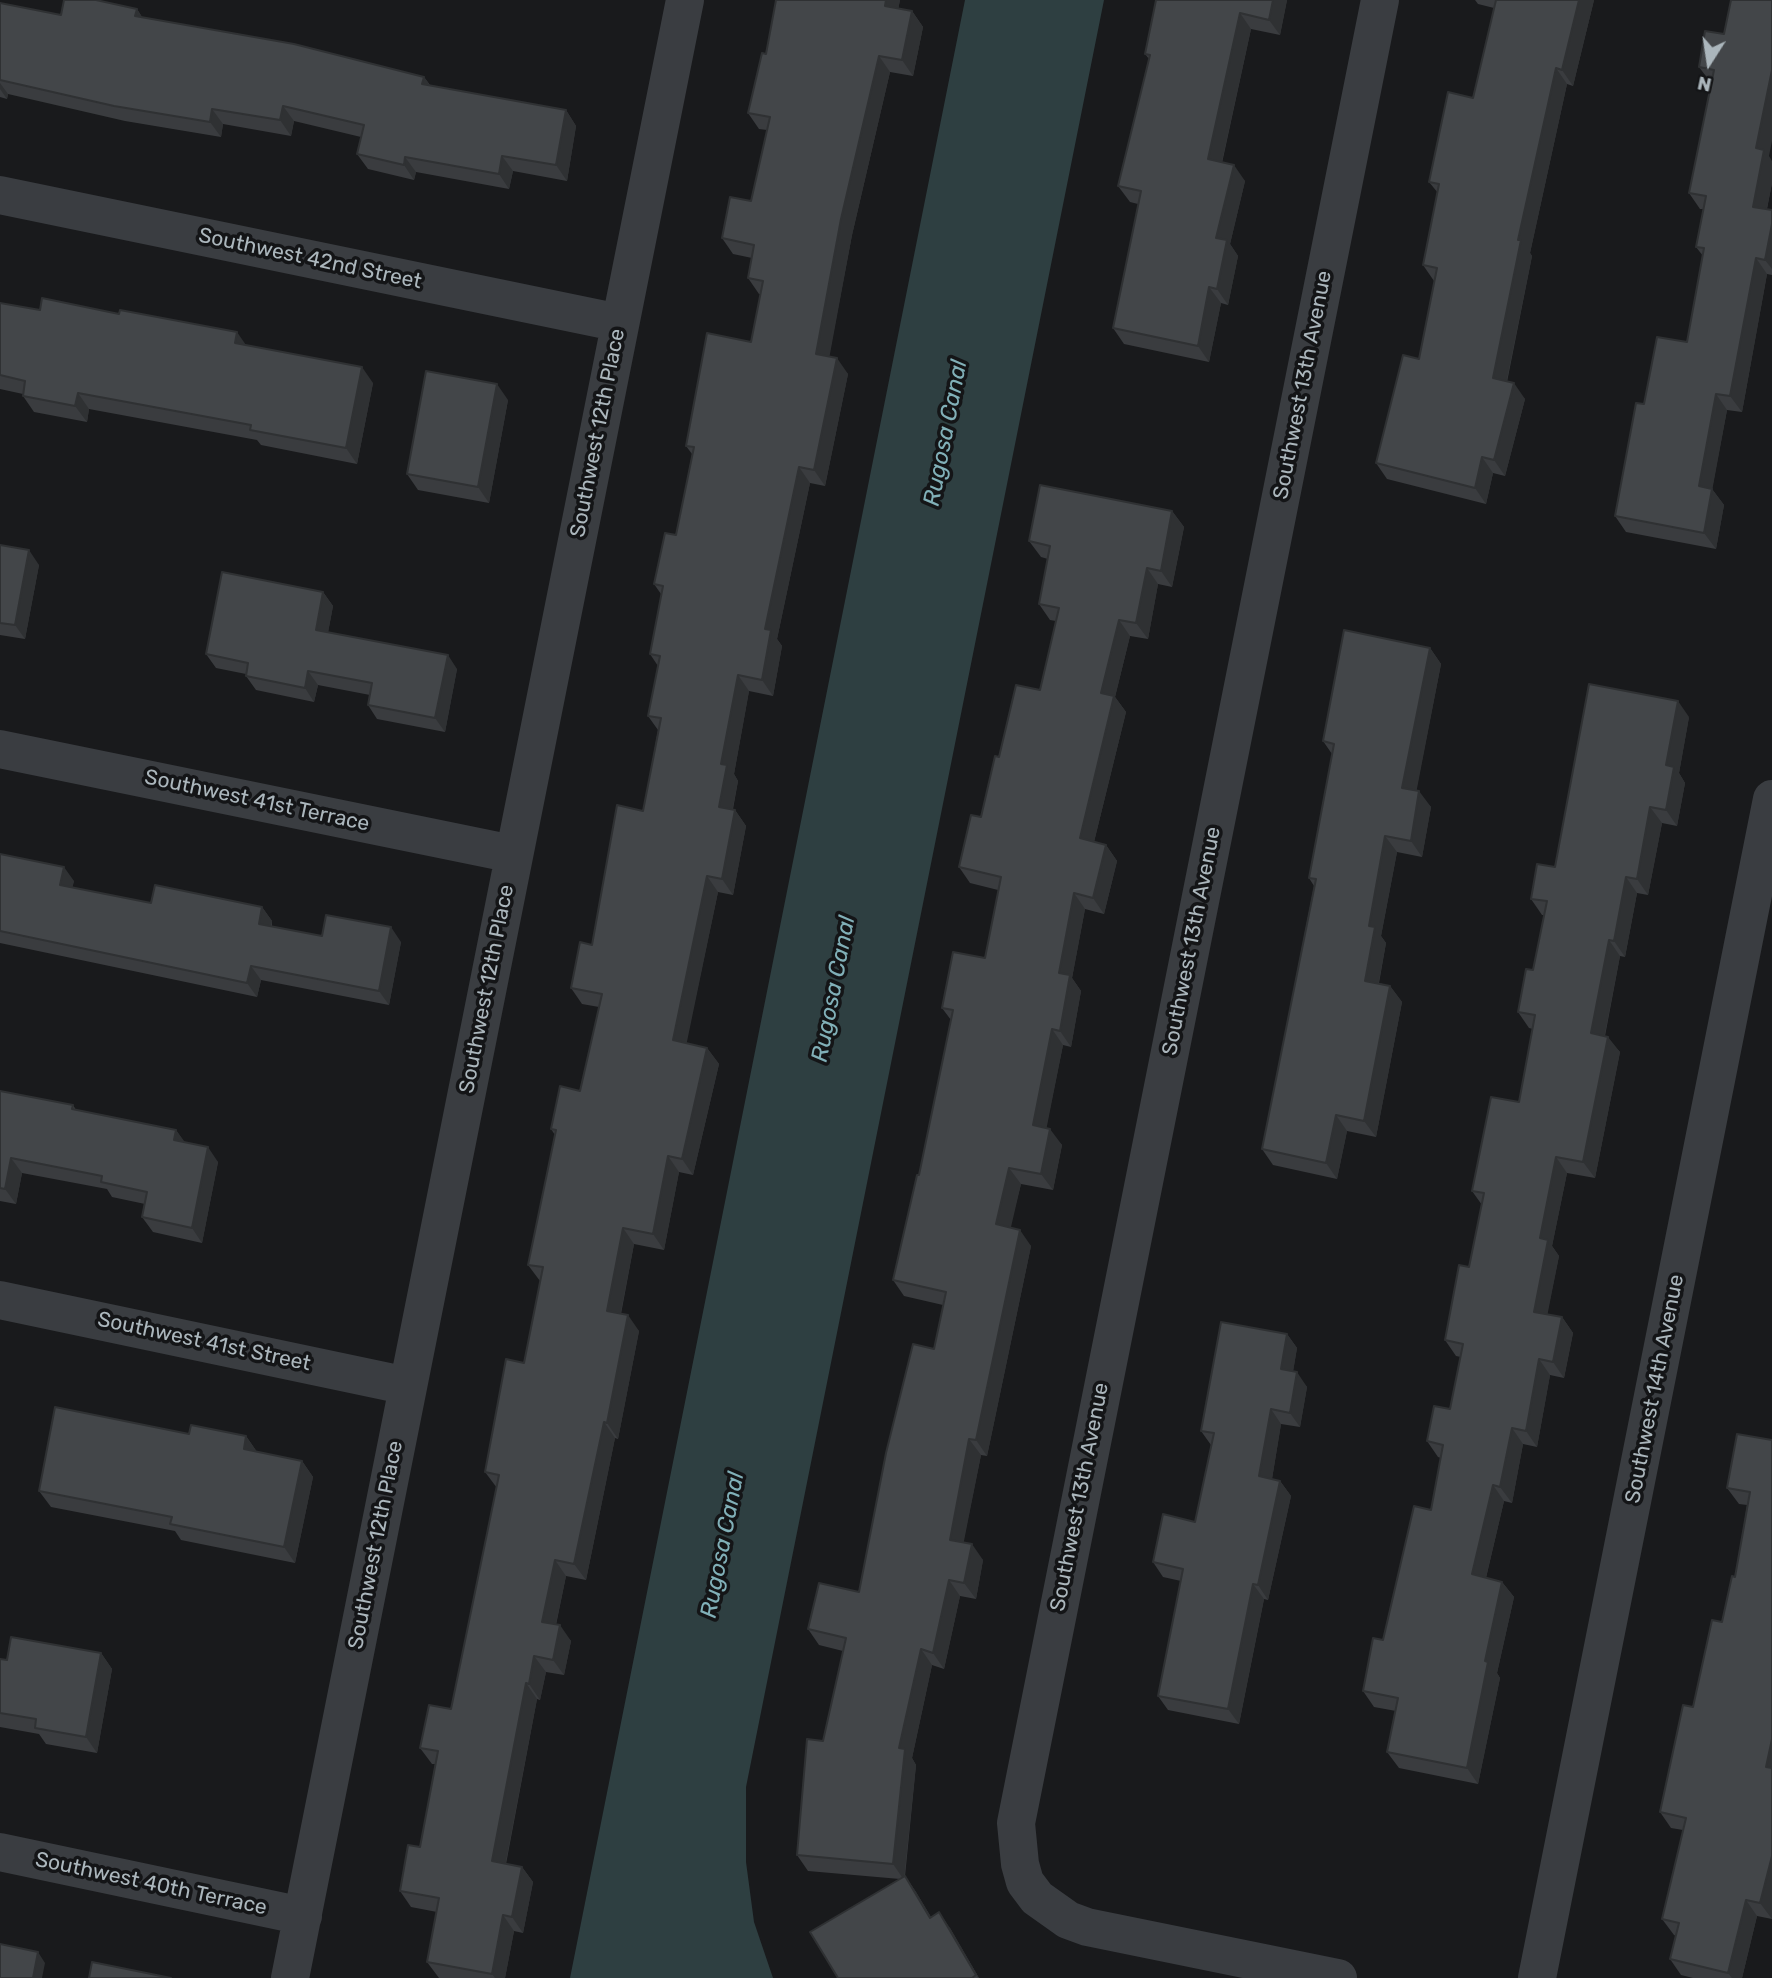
<!DOCTYPE html>
<style>
body{margin:0}
#map{position:relative;width:1772px;height:1978px;overflow:hidden;background:#191a1c;font-family:Rubik,sans-serif}
canvas{display:block}
.north{position:absolute;left:1674px;top:28px;width:70px;height:70px;-webkit-text-stroke:5px #141517;paint-order:stroke;rotate:192deg;font-size:19px;font-weight:700;line-height:28px;text-align:center;color:#abb6bc}
.north::after{content:'';display:block;margin:auto;width:24px;height:32px;background:#abb6bc;clip-path:polygon(50% 0,100% 100%,50% 72%,0 100%)}
</style>
<div id="map">
<canvas width="1772" height="1978"></canvas>
<div class="north">N</div>
</div>
<script>
const context = document.querySelector('canvas').getContext('2d');
context.lineJoin = 'round';
function paint(path, color) { context.fillStyle = color; context.fill(path, 'evenodd'); }
const shape = rows => new Path2D(rows.map(r => 'M' + r).join(''));
function stroke(path, color, width, dash) { context.strokeStyle = color; context.lineWidth = width; context.lineCap = dash ? 'butt' : 'round'; context.setLineDash(dash || []); context.stroke(path); }
function write(font, color, halo, rows, align = 'center') {
  context.font = font + ' Rubik,sans-serif'; context.lineWidth = 7; context.setLineDash([]); context.textBaseline = 'middle'; context.strokeStyle = halo; context.fillStyle = color; for (const [text, x, y, turn = 0] of rows) {
    context.save(); context.translate(x, y); context.rotate((+turn || 0) * Math.PI / 180); context.textAlign = isNaN(turn) ? turn : align; if (halo) context.strokeText(text, 0, 0); context.fillText(text, 0, 0); context.restore();
  }
}
const water = shape([
 [965,0,1104,0,746,1787,746,1862,754,1922,773,1978,570,1978]
]);
const minor = shape([
 [0,195,620,323],
 [0,749,513,854],
 [0,1300,408,1386],
 [0,1852,303,1916],
 [290,1978,685,0],
 [1338,1978,1087,1927,1068,1920,1037,1898,1025,1882,1020,1864,1016,1823,1380,0],
 [1537,1978,1772,799]
]);
const wall = shape([
 [776,0,900,0,898,9,912,11,923,27,913,76,890,72,852,235,829,356,848,374,825,486,810,483,777,639,782,646,773,696,749,691,734,774,738,781,733,809,735,810,746,826,733,895,718,892,686,1043,707,1048,719,1064,693,1175,679,1172,664,1250,634,1244,621,1314,639,1331,618,1439,615,1438,586,1580,566,1576,556,1625,571,1641,564,1675,546,1672,540,1700,537,1699,506,1864,522,1867,533,1882,523,1933,514,1931,505,1978,439,1978,427,1962,437,1912,411,1907,400,1891,420,1847,435,1764,432,1764,420,1748,451,1709,497,1488,485,1472,524,1363,540,1281,528,1265,555,1135,551,1129,580,1091,599,1007,582,1004,571,988,592,945,643,811,658,730,648,716,658,666,650,654,661,594,654,584,676,535,692,454,686,446,751,342,761,294,759,294,748,278,752,258,733,254,722,238,751,201,767,130,759,129,748,113,766,54],
 [1156,0,1287,0,1280,35,1251,29,1222,163,1245,181,1230,244,1238,256,1228,305,1221,303,1209,362,1124,344,1113,328,1138,204,1130,202,1118,186,1149,59,1145,54],
 [1475,0,1594,0,1573,86,1567,84,1530,253,1532,256,1507,382,1525,399,1505,476,1493,473,1486,504,1387,479,1376,463,1419,359,1434,281,1423,265,1438,193,1429,182,1473,98,1494,8,1478,4],
 [0,3,61,15,137,9,142,17,424,77,430,85,566,110,576,126,567,181,513,171,509,189,416,172,414,180,368,169,357,154,361,137,294,121,291,136,223,124,221,137,125,121,8,94,7,99,0,97],
 [1724,34,1769,156,1772,183,1767,209,1772,210,1772,275,1767,274,1742,412,1727,410,1712,489,1724,505,1716,549,1626,532,1615,516,1644,404,1687,342,1703,256,1696,247,1703,209,1700,209,1689,193,1711,83,1699,67],
 [0,303,246,345,373,383,357,464,261,445,257,440,89,409,87,422,34,412,23,396,23,394,0,389],
 [508,400,489,503,418,490,407,474],
 [1172,511,1184,527,1172,587,1158,584,1148,639,1130,636,1115,697,1126,712,1094,842,1106,845,1117,861,1104,914,1085,909,1072,978,1081,991,1071,1047,1063,1045,1046,1128,1062,1145,1053,1190,1021,1184,1010,1227,1031,1246,987,1456,981,1455,963,1543,983,1560,976,1599,960,1596,944,1669,932,1665,912,1758,916,1765,905,1876,916,1892,931,1917,950,1928,979,1978,838,1978,900,1879,808,1871,797,1855,843,1651,819,1645,808,1629,859,1592,934,1349,943,1305,904,1296,893,1280,919,1175,951,1020,942,1008,985,958,998,890,970,883,959,867,981,817,999,757,1040,690,1056,621,1050,620,1039,604,1048,559,1041,557,1029,541],
 [0,545,39,565,25,639,0,635],
 [323,592,333,606,328,632,457,669,445,732,377,719,368,705,370,695,318,685,314,702,256,690,246,676,246,674,216,668,206,654],
 [1430,648,1441,664,1416,791,1431,807,1422,857,1397,852,1381,936,1386,943,1379,983,1390,986,1402,1002,1376,1137,1347,1131,1337,1179,1273,1165,1262,1149,1314,886,1309,878,1332,754,1323,741],
 [1689,717,1679,773,1685,783,1677,826,1662,823,1648,895,1637,893,1625,957,1620,956,1605,1036,1620,1052,1595,1178,1567,1173,1552,1246,1559,1256,1547,1314,1562,1317,1573,1333,1564,1378,1550,1375,1537,1447,1523,1444,1512,1503,1504,1501,1486,1578,1502,1582,1514,1597,1497,1673,1500,1678,1478,1784,1399,1768,1387,1752,1396,1711,1374,1707,1363,1691,1383,1640,1431,1510,1441,1458,1438,1457,1427,1441,1450,1409,1461,1357,1456,1356,1445,1340,1469,1267,1482,1205,1472,1191,1519,1102,1533,1029,1529,1028,1518,1012,1533,970,1544,915,1542,915,1531,899,1555,867],
 [0,854,74,881,72,887,151,903,262,907,272,921,272,926,322,936,401,942,389,1005,261,980,257,997,0,943],
 [0,1091,73,1105,76,1110,176,1130,184,1142,218,1162,202,1243,153,1232,142,1217,145,1204,112,1197,107,1189,22,1173,16,1204,0,1201],
 [1287,1334,1297,1348,1293,1371,1307,1387,1300,1427,1281,1424,1272,1479,1280,1481,1291,1496,1268,1600,1264,1599,1239,1724,1168,1710,1158,1696,1181,1581,1163,1577,1153,1562,1195,1522,1211,1445,1201,1431],
 [189,1434,246,1436,257,1452,302,1461,313,1477,295,1563,181,1540,175,1531,51,1507,39,1491],
 [1772,1440,1772,1919,1757,1916,1742,1978,1693,1978,1681,1975,1670,1959,1676,1936,1674,1935,1662,1919,1683,1830,1671,1828,1660,1812,1693,1707,1722,1622,1735,1577,1747,1505,1739,1504,1727,1488],
 [101,1653,112,1669,97,1753,46,1744,39,1734,0,1727,0,1659,7,1660]
]);
const shadedWall = shape([
 [886,0,900,0,896,22,885,6],
 [1273,0,1287,0,1280,35,1269,20],
 [1579,0,1594,0,1573,86,1562,70],
 [137,9,147,25,135,16],
 [912,11,923,27,913,76,902,60],
 [1240,13,1251,29,1219,175,1208,159],
 [879,56,890,72,852,235,827,370,816,354,841,219],
 [1556,68,1567,84,1530,253,1532,256,1504,394,1493,378,1518,240],
 [1772,70,1772,141,1769,156,1772,161,1772,183,1764,223,1753,207,1756,148],
 [424,77,435,92,422,84],
 [0,83,8,94,7,99,0,89],
 [283,106,294,121,291,136,280,120],
 [212,109,223,124,221,137,210,122],
 [566,110,576,126,567,181,556,165],
 [502,156,513,171,509,189,499,174],
 [405,157,416,172,414,180,404,165],
 [1234,165,1245,181,1230,244,1238,256,1228,305,1217,289,1216,238],
 [1772,224,1772,269,1765,260],
 [1756,258,1767,274,1742,412,1730,396],
 [1209,287,1221,303,1209,362,1198,346],
 [237,332,248,348,235,343],
 [837,358,848,374,825,486,814,470],
 [362,367,373,383,357,464,346,448],
 [1514,383,1525,399,1505,476,1494,460],
 [497,384,508,400,489,503,478,487],
 [78,393,89,409,87,422,75,406],
 [1716,394,1727,410,1710,502,1699,486],
 [1482,457,1493,473,1486,504,1475,488],
 [799,467,810,483,777,639,782,646,773,696,762,680,765,629],
 [1712,489,1724,505,1716,549,1704,533],
 [1172,511,1184,527,1172,587,1161,571],
 [29,550,39,565,25,639,15,625],
 [1147,568,1158,584,1148,639,1136,623],
 [323,592,333,606,326,644,316,630],
 [1119,620,1130,636,1115,697,1126,712,1091,854,1080,838,1101,693],
 [1430,648,1441,664,1414,804,1402,788],
 [448,655,457,669,445,732,435,718],
 [308,671,318,685,314,702,305,688],
 [738,675,749,691,734,774,738,781,730,822,719,807,721,764],
 [1678,701,1689,717,1679,773,1685,783,1677,826,1666,810,1666,765],
 [1419,791,1431,807,1422,857,1411,841],
 [1650,807,1662,823,1648,895,1637,879],
 [735,810,746,826,733,895,722,879],
 [1385,836,1397,852,1381,936,1386,943,1376,997,1365,981,1369,926],
 [1106,845,1117,861,1104,914,1093,898],
 [64,867,74,881,70,899,60,885],
 [707,876,718,892,684,1056,673,1040],
 [1626,877,1637,893,1625,957,1614,941],
 [1074,893,1085,909,1072,978,1081,991,1071,1047,1060,1031,1059,973],
 [262,907,272,921,269,938,259,924],
 [391,927,401,942,389,1005,379,991],
 [1609,940,1620,956,1602,1049,1591,1033],
 [251,966,261,980,257,997,247,983],
 [1390,986,1402,1002,1376,1137,1364,1121],
 [1052,1029,1063,1045,1044,1141,1033,1125],
 [1608,1037,1620,1052,1595,1178,1583,1162],
 [707,1048,719,1064,693,1175,682,1159],
 [1336,1115,1347,1131,1337,1179,1326,1163],
 [1050,1129,1062,1145,1053,1190,1041,1174],
 [176,1130,187,1145,174,1140],
 [208,1147,218,1162,202,1243,192,1228],
 [668,1156,679,1172,664,1250,653,1234],
 [1556,1157,1567,1173,1552,1246,1559,1256,1545,1327,1534,1312,1540,1238],
 [11,1158,22,1173,16,1204,5,1189],
 [1009,1168,1021,1184,1008,1240,996,1224],
 [623,1228,634,1244,618,1327,607,1311],
 [1020,1230,1031,1246,987,1456,976,1440],
 [628,1315,639,1331,618,1439,607,1423],
 [1562,1317,1573,1333,1564,1378,1553,1362],
 [1287,1334,1297,1348,1291,1384,1281,1369],
 [1539,1359,1550,1375,1537,1447,1526,1431],
 [1297,1372,1307,1387,1300,1427,1290,1413],
 [1271,1409,1281,1424,1270,1491,1259,1476],
 [604,1422,615,1438,586,1580,574,1564],
 [1512,1428,1523,1444,1512,1503,1500,1487],
 [246,1436,257,1452,244,1449],
 [969,1439,981,1455,961,1556,950,1540],
 [302,1461,313,1477,295,1563,284,1547],
 [1280,1481,1291,1496,1268,1600,1258,1585],
 [1493,1485,1504,1501,1483,1590,1472,1574],
 [972,1544,983,1560,976,1599,964,1583],
 [555,1560,566,1576,553,1638,542,1622],
 [949,1580,960,1596,944,1669,933,1653],
 [1502,1582,1514,1597,1497,1673,1500,1678,1478,1784,1467,1768,1485,1661],
 [1253,1584,1264,1599,1239,1724,1228,1709],
 [560,1625,571,1641,564,1675,553,1660],
 [921,1649,932,1665,912,1758,916,1765,904,1880,893,1864,899,1748],
 [101,1653,112,1669,97,1753,86,1737],
 [534,1656,546,1672,540,1700,529,1684],
 [526,1683,537,1699,503,1877,492,1861],
 [1772,1739,1772,1775,1766,1767],
 [1772,1856,1772,1919,1760,1903],
 [522,1867,533,1882,523,1933,512,1917],
 [905,1876,916,1892,941,1934,930,1918],
 [1746,1900,1757,1916,1742,1978,1732,1978,1728,1973],
 [939,1912,950,1928,979,1978,978,1978],
 [503,1915,514,1931,505,1978,495,1978,492,1974],
 [38,1952,45,1963,42,1978,33,1978]
]);
const building = shape([
 [64,0,96,0,137,9,135,16,294,44,424,77,422,84,566,110,556,165,502,156,499,174,405,157,404,165,357,154,364,125,283,106,280,120,212,109,210,122,114,106,0,80,0,3,61,15,64,0],
 [776,0,886,0,885,6,912,11,902,60,879,56,841,219,816,354,837,358,814,470,799,467,765,629,771,630,762,680,738,675,721,764,727,765,719,807,735,810,722,879,707,876,673,1040,707,1048,682,1159,668,1156,653,1234,623,1228,607,1311,628,1315,607,1423,604,1422,574,1564,555,1560,542,1622,560,1625,553,1660,534,1656,529,1684,526,1683,492,1861,522,1867,512,1917,503,1915,492,1974,427,1962,439,1898,400,1891,408,1845,420,1847,438,1751,420,1748,429,1705,451,1709,499,1475,485,1472,506,1359,524,1363,543,1267,528,1265,556,1130,551,1129,560,1086,580,1091,602,994,571,988,580,942,592,945,617,805,643,811,661,718,648,716,660,656,650,654,663,586,654,584,665,533,676,535,694,447,686,446,707,333,751,342,763,281,748,278,754,245,722,238,730,197,751,201,770,117,748,113,762,53,766,54,776,0],
 [1156,0,1273,0,1269,20,1240,13,1208,159,1234,165,1216,238,1227,240,1217,289,1209,287,1198,346,1113,328,1141,191,1118,186,1150,55,1145,54,1156,0],
 [1496,0,1579,0,1562,70,1556,68,1518,240,1521,240,1493,378,1514,383,1494,460,1482,457,1475,488,1376,463,1403,355,1419,359,1437,268,1423,265,1439,184,1429,182,1448,92,1473,98,1496,0],
 [1731,0,1772,0,1772,70,1756,148,1764,150,1753,207,1772,210,1772,224,1765,260,1756,258,1730,396,1716,394,1699,486,1712,489,1704,533,1615,516,1636,403,1644,404,1657,337,1687,342,1704,248,1696,247,1706,196,1689,193,1714,70,1699,67,1705,31,1724,34,1731,0],
 [42,298,119,314,120,310,237,332,235,343,362,367,346,448,250,430,251,425,78,393,75,406,23,396,25,381,0,375,0,303,40,310,42,298],
 [426,371,497,384,478,487,407,474,426,371],
 [1040,485,1172,511,1161,571,1147,568,1136,623,1119,620,1101,693,1114,696,1080,838,1106,845,1093,898,1074,893,1059,973,1070,975,1060,1031,1052,1029,1033,1125,1050,1129,1041,1174,1009,1168,996,1224,1020,1230,976,1440,969,1439,950,1540,972,1544,964,1583,949,1580,933,1653,921,1649,899,1748,905,1749,893,1864,797,1855,807,1739,823,1741,846,1638,808,1629,819,1583,859,1592,886,1453,913,1344,934,1349,946,1292,893,1280,917,1175,919,1175,953,1010,942,1008,953,952,985,958,1001,877,959,867,971,815,981,817,995,756,999,757,1016,685,1040,690,1059,608,1039,604,1050,546,1029,541,1040,485],
 [0,545,29,550,15,625,0,623,0,545],
 [222,572,323,592,316,630,448,655,435,718,368,705,372,683,308,671,305,688,246,676,248,663,206,654,222,572],
 [1344,630,1430,648,1402,788,1419,791,1411,841,1385,836,1369,926,1375,927,1365,981,1390,986,1364,1121,1336,1115,1326,1163,1262,1149,1316,879,1309,878,1334,744,1323,741,1344,630],
 [1589,684,1678,701,1666,765,1674,767,1666,810,1650,807,1637,879,1626,877,1614,941,1609,940,1591,1033,1608,1037,1583,1162,1556,1157,1540,1238,1548,1240,1534,1312,1562,1317,1553,1362,1539,1359,1526,1431,1512,1428,1500,1487,1493,1485,1472,1574,1502,1582,1485,1661,1488,1662,1467,1768,1387,1752,1398,1698,1363,1691,1373,1638,1383,1640,1414,1506,1431,1510,1443,1445,1427,1441,1434,1406,1450,1409,1463,1344,1445,1340,1459,1265,1469,1267,1484,1193,1472,1191,1491,1097,1519,1102,1535,1015,1518,1012,1526,969,1533,970,1547,901,1531,899,1537,864,1555,867,1589,684],
 [0,854,64,867,60,885,151,903,155,885,262,907,259,924,322,936,326,915,391,927,379,991,251,966,247,983,0,931,0,854],
 [0,1091,73,1105,72,1109,176,1130,174,1140,208,1147,192,1228,142,1217,147,1192,101,1182,102,1176,11,1158,5,1189,0,1188,0,1091],
 [1221,1322,1287,1334,1281,1369,1297,1372,1290,1413,1271,1409,1259,1476,1280,1481,1258,1585,1253,1584,1228,1709,1158,1696,1183,1569,1153,1562,1163,1514,1195,1522,1214,1433,1201,1431,1221,1322],
 [55,1407,189,1434,191,1425,246,1436,244,1449,302,1461,284,1547,170,1524,172,1517,39,1491,55,1407],
 [1737,1434,1772,1440,1772,1739,1766,1767,1772,1768,1772,1856,1760,1903,1746,1900,1728,1973,1670,1959,1679,1923,1662,1919,1686,1818,1660,1812,1683,1705,1693,1707,1712,1620,1722,1622,1732,1576,1735,1577,1750,1492,1727,1488,1737,1434],
 [11,1637,101,1653,86,1737,35,1728,36,1719,0,1713,0,1659,7,1660,11,1637],
 [905,1876,930,1918,939,1912,976,1975,972,1978,838,1978,810,1932,905,1876],
 [0,1944,38,1952,33,1978,0,1978,0,1944],
 [92,1962,171,1978,89,1978,92,1962]
]);
const streetNames = [
 ["Southwest 42nd Street",310,259,12],
 ["Southwest 13th Avenue",1303,385,-79],
 ["Southwest 12th Place",598,433,-79],
 ["Southwest 41st Terrace",257,801,12],
 ["Southwest 13th Avenue",1192,941,-79],
 ["Southwest 12th Place",487,989,-79],
 ["Southwest 41st Street",204,1342,12],
 ["Southwest 14th Avenue",1655,1389,-79],
 ["Southwest 13th Avenue",1080,1497,-79],
 ["Southwest 12th Place",376,1545,-79],
 ["Southwest 40th Terrace",151,1884,12]
];
const waterNames = [
 ["Rugosa Canal",946,433,-79],
 ["Rugosa Canal",834,989,-79],
 ["Rugosa Canal",723,1545,-79]
];
paint(water, '#2e3f41');
stroke(minor, '#3a3d41', 38);
paint(wall, '#3a3c3f');
paint(shadedWall, '#2f3133');
paint(building, '#434649');
stroke(building, '#2f3133', 2);
write('21px', '#abb6bc', '#141517', streetNames);
write('italic 23px', '#81b0b8', '#141517', waterNames);
</script>
